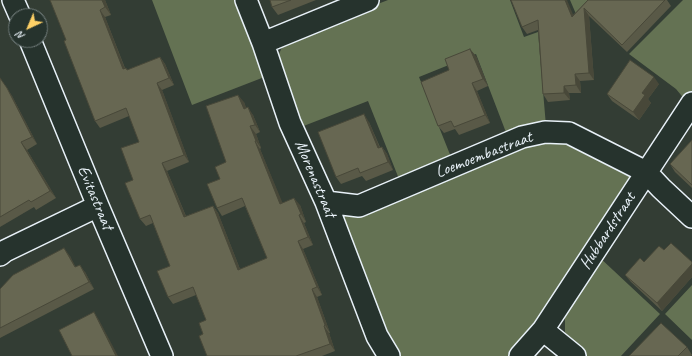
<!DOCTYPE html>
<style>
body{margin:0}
#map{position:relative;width:692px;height:356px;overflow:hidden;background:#333d34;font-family:Caveat,sans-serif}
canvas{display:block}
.north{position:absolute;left:8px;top:8px;width:40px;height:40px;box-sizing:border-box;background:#26332d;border:1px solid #747f7e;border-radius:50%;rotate:224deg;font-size:11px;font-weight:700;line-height:16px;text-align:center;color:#e8f1f8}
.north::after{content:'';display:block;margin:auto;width:14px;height:18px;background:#ffd166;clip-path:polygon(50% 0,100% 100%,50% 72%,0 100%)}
</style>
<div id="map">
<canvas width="692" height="356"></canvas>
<div class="north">N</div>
</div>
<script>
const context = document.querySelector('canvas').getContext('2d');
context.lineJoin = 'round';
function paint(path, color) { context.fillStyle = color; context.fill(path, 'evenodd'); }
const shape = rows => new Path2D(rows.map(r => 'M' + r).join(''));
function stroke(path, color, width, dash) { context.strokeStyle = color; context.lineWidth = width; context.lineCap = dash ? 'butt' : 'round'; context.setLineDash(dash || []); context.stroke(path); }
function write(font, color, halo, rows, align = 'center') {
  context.font = font + ' Caveat,sans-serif'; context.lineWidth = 4; context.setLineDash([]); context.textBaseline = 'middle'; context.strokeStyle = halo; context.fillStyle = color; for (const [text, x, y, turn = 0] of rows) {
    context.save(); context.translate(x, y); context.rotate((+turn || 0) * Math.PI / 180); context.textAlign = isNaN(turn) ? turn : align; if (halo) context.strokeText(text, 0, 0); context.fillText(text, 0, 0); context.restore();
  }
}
const green = shape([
 [152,0,239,0,267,76,192,105],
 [388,0,510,0,524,37,538,32,546,126,507,135,476,54,419,77,453,162,401,184,368,101,301,127,278,62,279,54,283,45,337,20],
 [570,0,596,0,576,14],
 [683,0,692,0,692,92,686,101,676,89,629,54],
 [525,141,576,142,635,174,539,325,511,356,395,356,339,213],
 [598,256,660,314,621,356,582,356,568,342,565,332,565,310],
 [692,285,692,340,665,314]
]);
const minor = shape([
 [13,0,20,16],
 [246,0,263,43,290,123,326,202,377,336,389,356],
 [30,40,98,206,162,356],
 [263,43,368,0],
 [326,202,359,206,522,137,545,132,569,133,646,172,661,188,692,217],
 [0,255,5,251,98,206],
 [543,330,575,356],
 [520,356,543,330,692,103]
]);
const wall = shape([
 [105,0,111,15,105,17,125,68,127,70,160,57,165,64,174,85,162,90,189,162,167,171,186,216,213,206,218,213,240,269,267,258,245,206,222,216,217,208,220,179,226,162,244,102,246,108,253,115,260,132,256,134,261,148,260,149,282,203,300,205,306,222,304,223,313,245,303,249,322,295,317,297,330,333,329,333,335,351,322,356,207,356,203,334,206,320,196,295,173,304,168,297,170,266,153,223,146,226,140,219,133,180,139,142,129,116,100,128,95,121,66,40],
 [270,0,316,0,278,15,272,7],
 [511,0,573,15,588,0,667,0,671,6,627,52,589,16,594,80,580,81,581,93,569,93,570,100,548,102,543,94,538,30,527,34,522,27],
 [476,56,488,86,477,91,490,123,459,135,455,129,444,133,438,126],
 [0,78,12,96,37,144,27,150,56,198,36,210,34,207,0,227],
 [659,84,648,99,651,103,639,120,612,101,607,94],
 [369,122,380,147,382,147,387,154,393,170,366,181,362,176,341,184,336,177],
 [692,140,692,188,675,172,670,164],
 [664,250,692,262,692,277,662,311,631,282,625,275,644,262],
 [70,256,75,267,85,272,94,289,0,338,0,289],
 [687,347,692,355,691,356,629,356]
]);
const shadedWall = shape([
 [102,0,105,0,111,15,105,7],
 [565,0,567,0,577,24,572,17],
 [584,8,589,16,594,80,589,73],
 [100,10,105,17,128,77,123,69],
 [470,49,476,56,488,86,483,79],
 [160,57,165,64,174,85,169,78],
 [575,74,580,81,581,93,576,85],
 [654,77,659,84,648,99,651,103,639,120,633,112,642,93],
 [157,83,162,90,189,162,184,155],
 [472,83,477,91,490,123,485,115],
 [564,86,569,93,570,100,564,93],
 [7,88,12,96,37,144,32,137],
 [238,95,244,102,249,116,244,109],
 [248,107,253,115,260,132,255,125],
 [364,114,369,122,383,156,378,148],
 [250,126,256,134,261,148,256,141],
 [255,141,260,149,286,211,280,204],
 [21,142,27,150,56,198,50,191],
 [382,147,387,154,393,170,388,162],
 [162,163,167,171,189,224,184,217],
 [294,198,300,205,306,222,301,214],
 [213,206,218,213,243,277,238,270],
 [299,215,304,223,313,245,308,237],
 [298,241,303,249,322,295,317,287],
 [64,248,70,256,80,275,75,267],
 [692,264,692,277,662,311,657,303],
 [80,265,85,272,94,289,89,282],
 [312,289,317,297,330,333,325,325],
 [94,312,99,320,118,356,116,356],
 [324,326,329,333,335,351,330,344]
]);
const building = shape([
 [50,0,102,0,105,7,100,10,123,69,126,68,127,70,160,57,169,78,157,83,184,155,162,163,184,217,213,206,238,270,267,258,242,198,217,208,207,184,220,179,215,167,226,162,206,106,238,95,244,109,248,107,255,125,250,126,256,141,255,141,280,204,294,198,301,214,299,215,308,237,298,241,317,287,312,289,325,325,324,326,330,344,296,356,207,356,199,336,203,334,199,323,206,320,193,287,168,297,157,271,170,266,150,215,140,219,125,183,133,180,121,148,139,142,126,108,95,121,64,41,66,40,50,0],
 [270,0,291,0,272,7,270,0],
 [511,0,565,0,572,17,588,0,665,0,622,45,584,8,589,73,575,74,576,85,564,86,564,93,543,94,538,20,522,27,511,0],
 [470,49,483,79,472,83,485,115,454,127,451,121,438,126,421,82,449,70,445,59,470,49],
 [630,60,654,77,642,93,645,95,633,112,607,94,630,60],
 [0,78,7,88,32,137,21,142,50,191,31,202,29,200,0,217,0,78],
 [364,114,378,148,382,147,388,162,360,173,358,168,336,177,318,132,364,114],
 [692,140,692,185,670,164,692,140],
 [671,243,692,262,692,264,657,303,625,275,640,258,644,262,659,246,664,250,671,243],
 [64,248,75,267,80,265,89,282,0,328,0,289,13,275,64,248],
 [94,312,116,356,72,356,59,330,94,312],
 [661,323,687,347,678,356,629,356,661,323]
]);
const streetNames = [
 ["Loemoembastraat",484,155,-21],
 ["Morenastraat",315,179,67],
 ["Evitastraat",95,198,67],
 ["Hubbardstraat",608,231,-57]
];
paint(green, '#647253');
stroke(minor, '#e8f1f8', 24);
stroke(minor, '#26332d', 21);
paint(wall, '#595947');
paint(shadedWall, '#484839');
paint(building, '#676752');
stroke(building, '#484839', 1);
write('17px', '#e8f1f8', '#26332d', streetNames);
</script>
